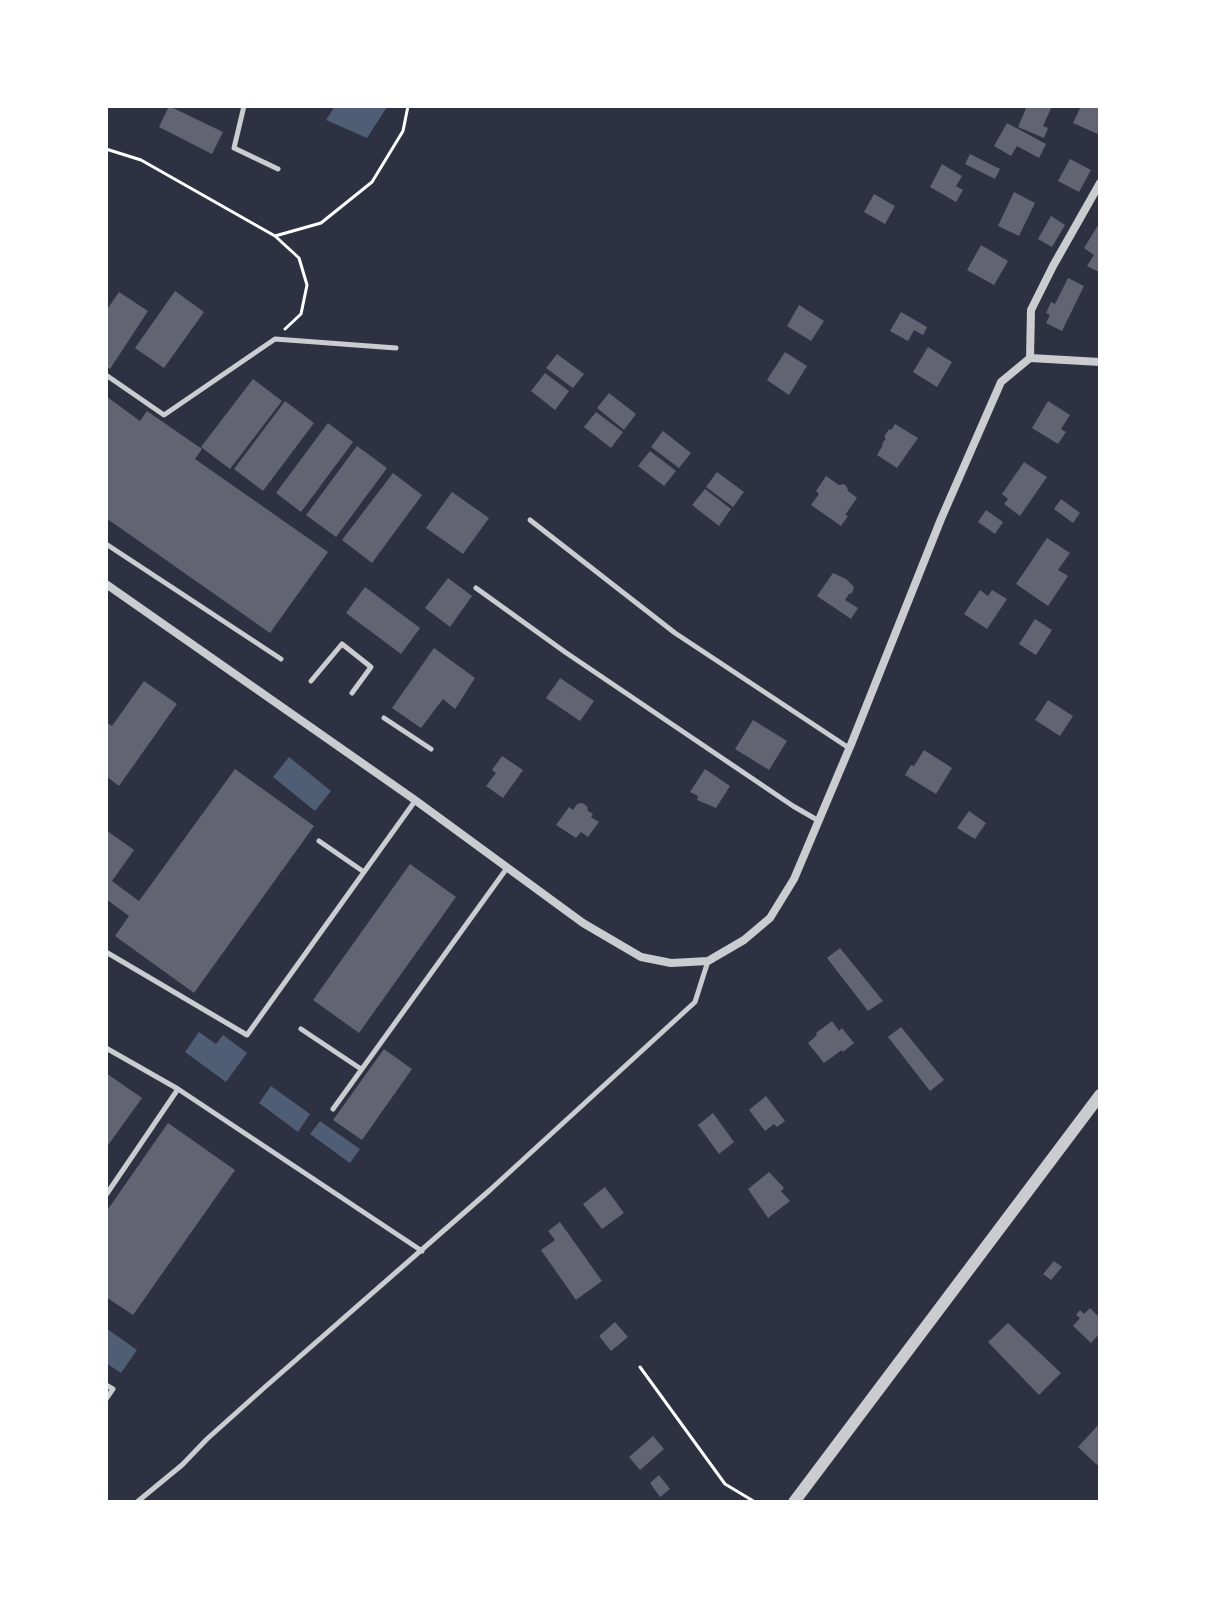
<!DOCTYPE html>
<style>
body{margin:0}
#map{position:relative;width:1206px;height:1608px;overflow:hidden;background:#2d3142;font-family:"Open Sans",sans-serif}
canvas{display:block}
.frame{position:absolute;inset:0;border:108px solid #fff;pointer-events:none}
</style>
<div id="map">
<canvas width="1206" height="1608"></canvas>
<div class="frame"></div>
</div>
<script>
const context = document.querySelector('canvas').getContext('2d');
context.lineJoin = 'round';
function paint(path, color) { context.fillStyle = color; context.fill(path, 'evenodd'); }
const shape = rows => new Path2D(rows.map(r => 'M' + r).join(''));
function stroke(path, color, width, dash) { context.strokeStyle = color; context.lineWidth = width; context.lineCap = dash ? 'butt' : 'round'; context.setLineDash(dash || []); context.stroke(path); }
const water = shape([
 [335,106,386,106,387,107,367,138,326,120],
 [289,757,331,791,315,811,273,777],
 [199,1032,216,1044,223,1035,247,1053,226,1082,185,1052],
 [271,1086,310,1114,298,1132,259,1103],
 [320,1121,360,1149,350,1163,310,1134],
 [106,1328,137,1350,121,1373,106,1363]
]);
const building = shape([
 [169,106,223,132,212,154,159,127],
 [1027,106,1052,106,1043,126,1048,128,1044,138,1018,127],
 [1081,106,1093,106,1100,109,1100,135,1073,123],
 [1007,123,1046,144,1039,158,1017,146,1011,156,994,146],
 [970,154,1000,169,995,179,965,164],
 [1070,159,1091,170,1079,192,1058,181],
 [942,164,962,176,956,186,963,190,956,202,930,187],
 [1014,192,1035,203,1019,236,998,226],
 [874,194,895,206,885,224,864,212],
 [1051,216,1065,225,1052,247,1038,239],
 [1100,222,1100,270,1099,272,1087,266,1094,255,1084,248],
 [981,245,1008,261,994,285,967,270],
 [1068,278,1084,286,1062,331,1046,323,1050,315,1046,313,1051,302,1055,304],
 [175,291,204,312,164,368,135,348],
 [119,292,148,311,110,369,106,366,106,311],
 [799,305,824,321,811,341,787,326],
 [901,312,927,327,923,335,914,330,908,341,890,331],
 [928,347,952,362,937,387,913,372],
 [785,352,807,366,789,395,767,380],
 [557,354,584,374,573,388,546,368],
 [545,373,569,391,555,410,531,391],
 [253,379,282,401,230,469,201,447],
 [609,393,636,414,624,430,597,408],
 [106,396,140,421,147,411,202,449,195,459,328,552,270,633,106,518],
 [285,401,314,423,263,491,234,469],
 [1048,401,1070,415,1061,429,1066,432,1058,444,1032,428],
 [596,412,623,432,611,448,584,427],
 [328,423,353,442,301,512,276,493],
 [895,424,918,438,897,468,877,455,883,445,882,444,886,438,884,437,889,429,891,430],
 [663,431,691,453,679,468,651,447],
 [357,446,387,468,336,537,306,515],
 [650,451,676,471,664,486,638,466],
 [1024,462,1047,477,1020,516,1004,504,1008,499,1002,494],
 [717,472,744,492,733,507,706,487],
 [393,473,422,495,372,563,342,540],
 [826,476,839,485,844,484,847,487,848,491,857,498,845,515,848,516,841,526,811,505,819,494,816,491],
 [705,489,731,509,719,526,692,505],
 [452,492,489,518,463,554,426,528],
 [1061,499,1080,513,1073,523,1054,509],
 [986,510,1003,522,995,534,978,522],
 [1047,538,1070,553,1058,570,1068,576,1048,606,1016,584],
 [833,573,846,579,854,587,852,593,849,594,845,600,858,608,851,619,817,596],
 [448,578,472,596,450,627,425,608],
 [365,587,420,628,401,654,346,613],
 [980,590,988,596,992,590,1007,599,987,629,964,614],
 [1035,619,1052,630,1036,655,1019,644],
 [434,648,475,678,455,709,443,699,421,728,392,708],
 [560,678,594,701,580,721,546,698],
 [144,681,177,704,119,786,106,776,106,722,112,726],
 [1048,700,1073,716,1060,736,1035,720],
 [753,720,787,741,769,770,735,749],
 [924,750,952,768,936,794,905,775,911,765,914,766],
 [502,756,523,770,503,798,486,786,496,773,492,770],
 [235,769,314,826,194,993,115,936,129,916,106,899,106,830,134,850,112,881,139,901],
 [705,769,730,786,716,808,697,800,698,796,690,792],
 [582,803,587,806,588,811,593,814,591,817,599,822,588,837,581,832,576,838,556,825,569,807,573,810,577,804],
 [969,811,986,823,975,839,957,828],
 [410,864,456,897,359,1033,313,1000],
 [840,948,883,1001,868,1011,827,958],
 [832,1021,839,1031,842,1028,854,1043,843,1052,842,1050,824,1063,808,1043,817,1035,816,1033],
 [901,1027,944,1080,930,1091,888,1037],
 [384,1049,412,1069,362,1140,333,1120],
 [106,1073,142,1098,106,1148],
 [766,1096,785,1121,777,1127,774,1124,765,1131,749,1110],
 [713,1113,734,1142,719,1154,698,1125],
 [168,1123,235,1170,133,1315,106,1297,106,1212],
 [769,1172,784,1188,781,1191,790,1201,768,1218,748,1189],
 [605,1187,624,1213,602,1229,583,1204],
 [560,1222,602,1281,576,1300,541,1250,555,1240,548,1231],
 [1054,1261,1062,1267,1051,1280,1043,1274],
 [1090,1308,1100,1318,1100,1333,1091,1343,1073,1326,1080,1318,1076,1315,1080,1310,1084,1314],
 [615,1322,628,1337,611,1351,599,1336],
 [1008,1323,1061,1373,1039,1395,988,1342],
 [1100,1423,1100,1462,1097,1465,1078,1447],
 [653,1436,664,1449,640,1470,629,1457],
 [659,1475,670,1489,660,1497,650,1483]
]);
const path = shape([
 [106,149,141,160,275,236,321,223,372,182,403,131,408,106],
 [275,236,299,258,307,285,301,314,285,329],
 [640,1367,725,1484,755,1502]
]);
const service = shape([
 [244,106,234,148,278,169],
 [106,375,164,415,275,339,396,348],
 [530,520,675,633,849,748],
 [106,544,281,659],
 [476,588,565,652,793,806,819,821],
 [311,681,342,644,371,667,352,693],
 [384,718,431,749],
 [319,841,364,872],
 [106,952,247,1035,415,801],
 [301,1029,361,1069],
 [106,1048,178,1089,106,1195],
 [178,1089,422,1251],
 [333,1109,507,868],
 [106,1385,113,1389,106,1399],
 [137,1502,182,1465,207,1439,265,1387,490,1190,695,1002,708,961]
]);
const minor = shape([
 [1030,358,1031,310,1053,266,1100,183],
 [106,584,415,800,583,923,641,957,671,963,708,961,744,940,770,918,794,879,852,742,941,519,1001,382,1030,358,1100,362]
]);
const tertiary = shape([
 [794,1502,1100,1095]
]);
paint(water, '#4f5d75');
paint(building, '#626471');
stroke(path, '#fff', 3);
stroke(service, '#caccd0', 5);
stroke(minor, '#caccd0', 8);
stroke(tertiary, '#caccd0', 12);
</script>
